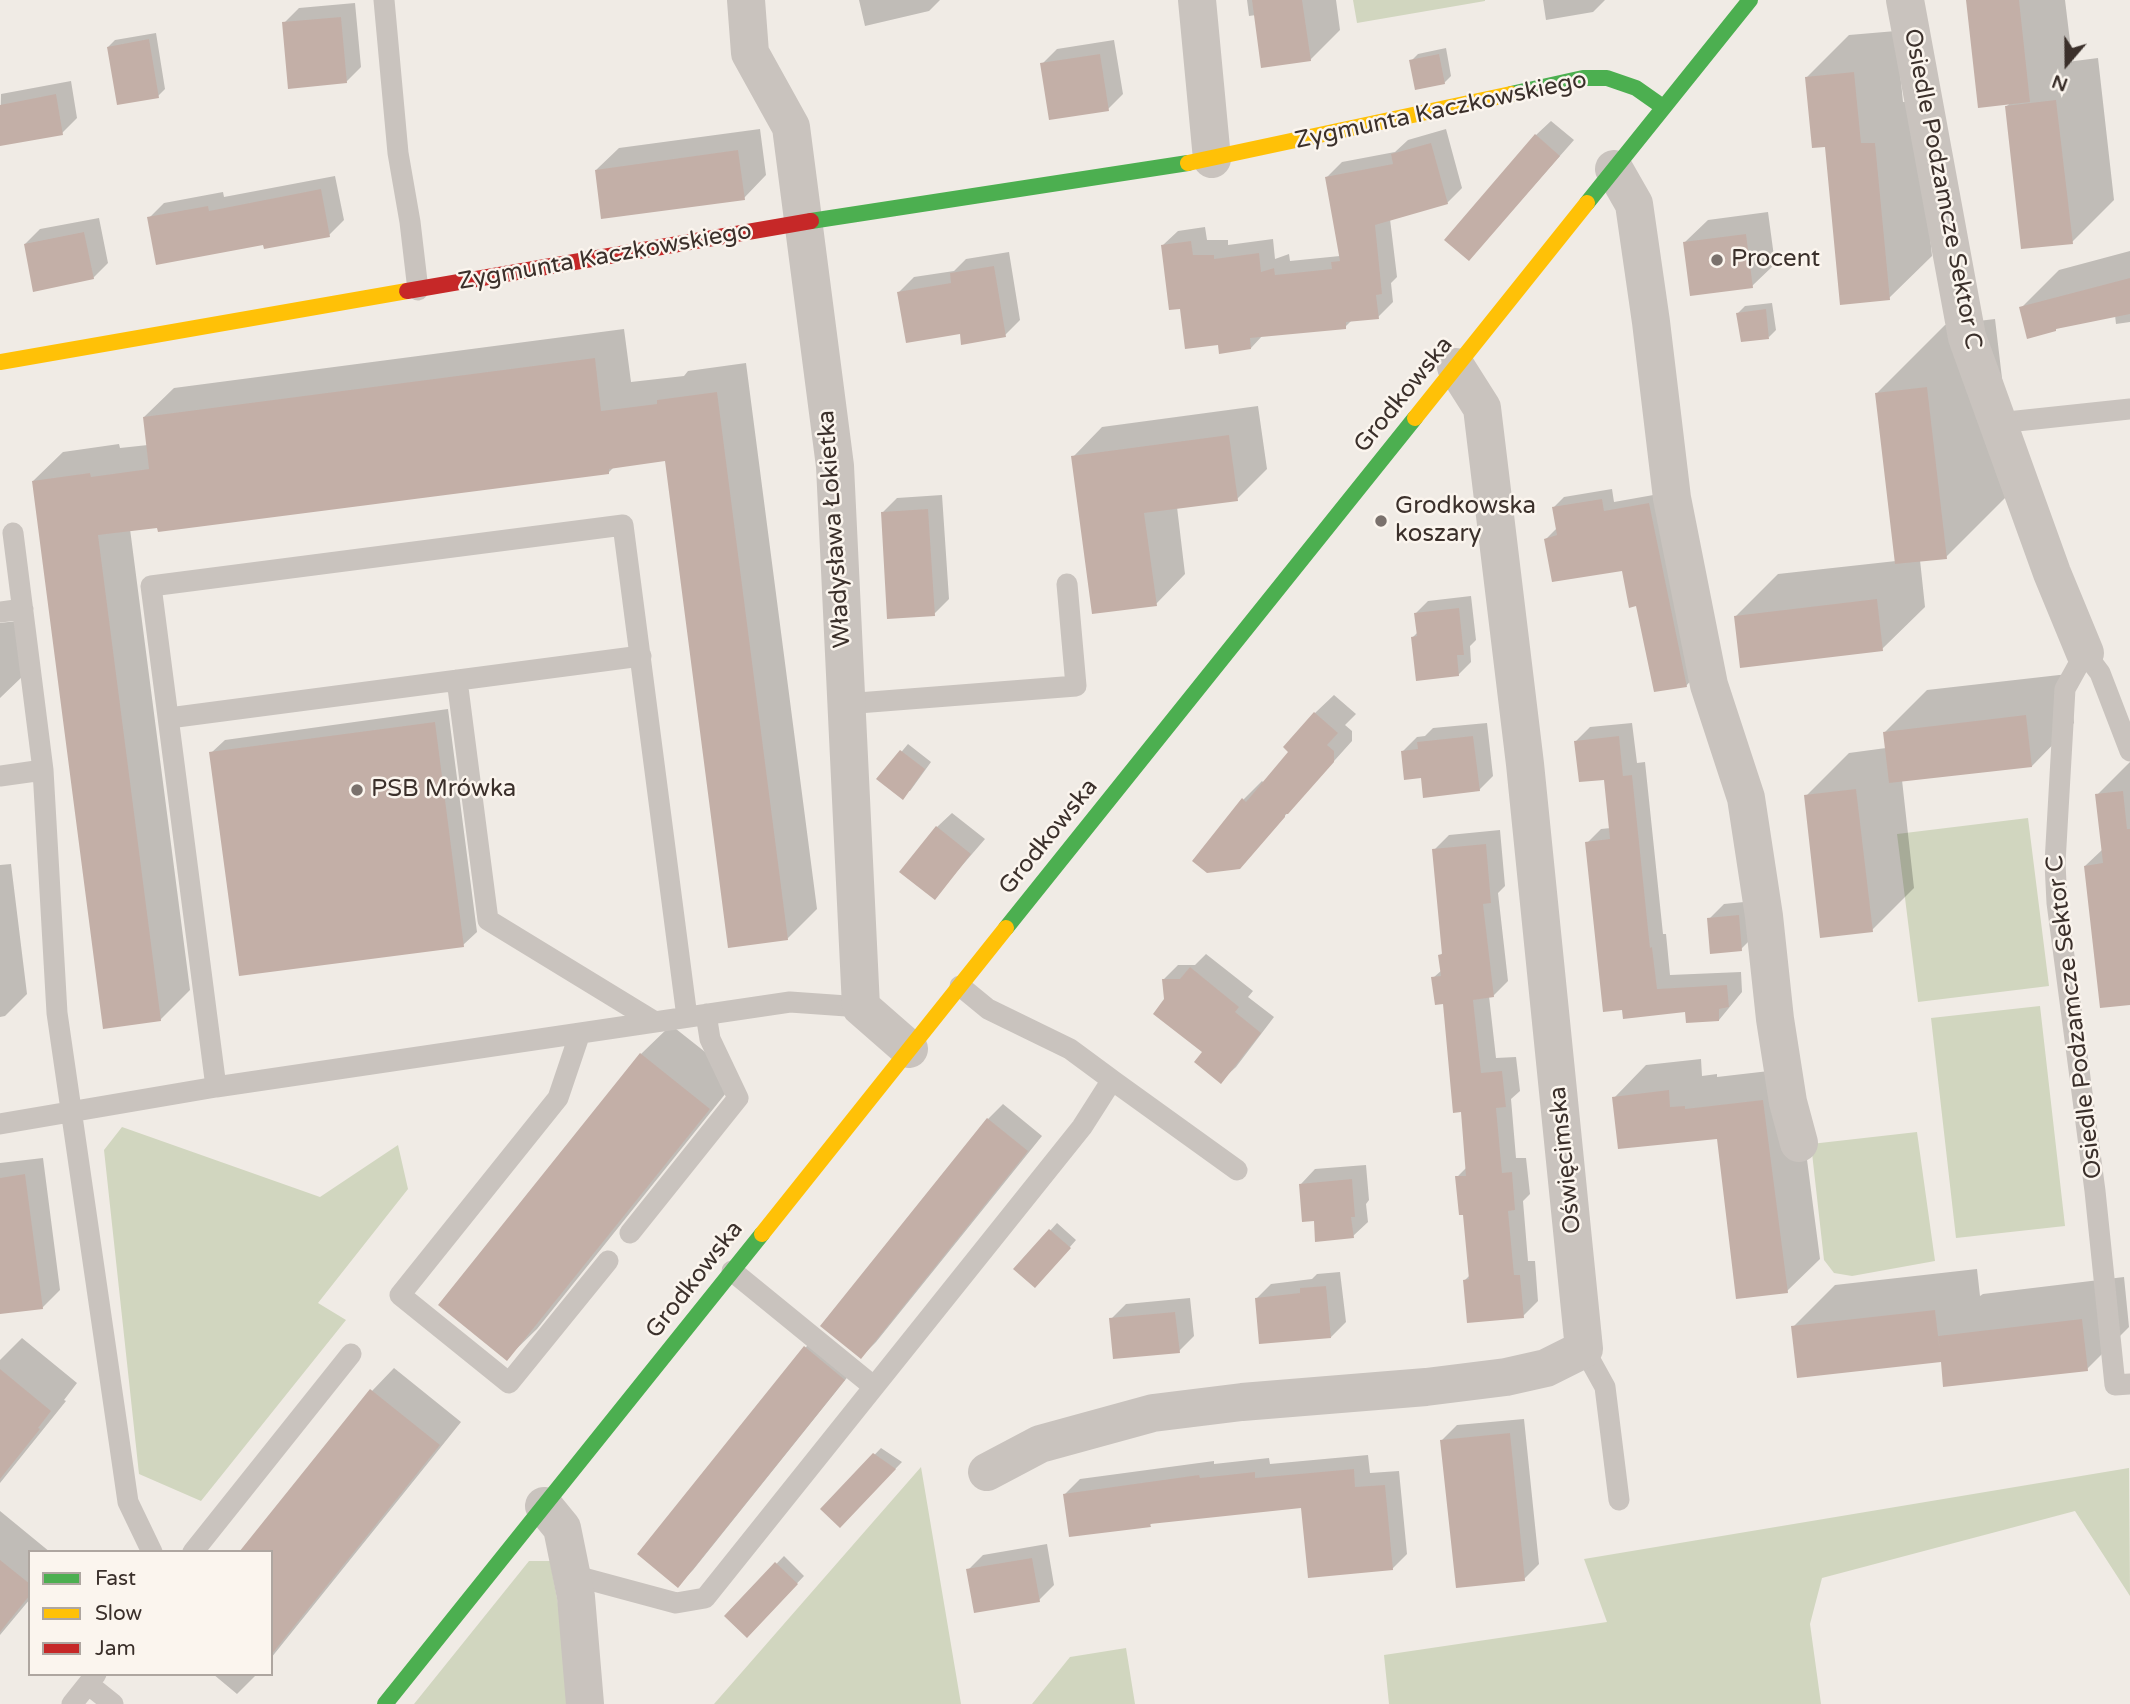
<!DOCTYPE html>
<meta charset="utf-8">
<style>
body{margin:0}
#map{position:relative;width:2130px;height:1704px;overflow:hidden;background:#f0ebe5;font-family:"Varela Round",sans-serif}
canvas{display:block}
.legend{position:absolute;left:28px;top:1550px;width:245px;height:126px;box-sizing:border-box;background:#fbf5ee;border:2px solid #aea6a0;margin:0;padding:9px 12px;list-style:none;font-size:21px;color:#3b302b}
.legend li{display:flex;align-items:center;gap:14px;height:35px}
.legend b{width:35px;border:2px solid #aea6a0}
.north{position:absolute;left:2032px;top:28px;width:70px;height:70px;-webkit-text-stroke:5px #fbf5ee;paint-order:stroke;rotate:200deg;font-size:19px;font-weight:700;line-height:28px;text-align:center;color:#3b302b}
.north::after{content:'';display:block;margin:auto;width:24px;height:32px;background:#3b302b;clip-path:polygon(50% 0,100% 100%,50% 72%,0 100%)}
</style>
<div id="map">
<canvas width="2130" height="1704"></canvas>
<ul class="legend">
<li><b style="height:9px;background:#4caf50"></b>Fast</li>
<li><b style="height:9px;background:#ffc107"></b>Slow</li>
<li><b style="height:9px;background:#c62828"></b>Jam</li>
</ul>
<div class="north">N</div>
</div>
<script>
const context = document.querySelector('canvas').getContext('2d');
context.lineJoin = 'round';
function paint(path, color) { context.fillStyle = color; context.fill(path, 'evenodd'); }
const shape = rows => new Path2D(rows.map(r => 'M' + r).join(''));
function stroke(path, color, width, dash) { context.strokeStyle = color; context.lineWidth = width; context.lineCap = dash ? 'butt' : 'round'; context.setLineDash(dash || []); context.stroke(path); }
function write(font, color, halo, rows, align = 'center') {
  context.font = font + ' "Varela Round",sans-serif'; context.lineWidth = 5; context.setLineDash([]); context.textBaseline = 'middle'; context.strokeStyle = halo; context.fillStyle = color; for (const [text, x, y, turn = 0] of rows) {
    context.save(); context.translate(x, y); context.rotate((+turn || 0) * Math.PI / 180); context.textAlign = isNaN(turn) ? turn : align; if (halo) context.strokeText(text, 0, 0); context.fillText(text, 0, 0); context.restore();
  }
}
const green = shape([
 [1353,0,1485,0,1485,1,1357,23],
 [2028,818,2049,986,1918,1002,1897,834],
 [2040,1006,2065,1226,1956,1238,1931,1018],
 [122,1127,320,1197,398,1145,408,1189,318,1303,346,1320,201,1501,139,1474,104,1150],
 [1917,1132,1935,1261,1852,1276,1834,1273,1824,1260,1811,1144],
 [921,1467,961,1704,714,1704],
 [2129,1468,2130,1596,2075,1511,1822,1578,1810,1624,1821,1704,1389,1704,1384,1655,1607,1622,1584,1559],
 [529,1561,550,1561,565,1641,572,1704,414,1704],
 [1126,1648,1135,1704,1032,1704,1070,1657]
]);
const shadow = shape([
 [859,0,940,0,929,11,865,26],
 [1247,0,1336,0,1340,30,1310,60,1256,15,1249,16],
 [1543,0,1605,0,1593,12,1546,20],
 [1968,0,2065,0,2072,58,2067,62,2098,58,2114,200,2072,242,2006,107,2011,102],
 [355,3,361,67,346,82,284,23,299,8],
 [1896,31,1903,102,1917,101,1932,256,1889,298,1827,146,1806,78,1849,35],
 [156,33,165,89,158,96,108,47,115,40],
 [1114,40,1123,94,1108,109,1042,64,1057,49],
 [1446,48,1451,76,1444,83,1411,61,1418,54],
 [71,81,77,118,62,133,0,144,1,94],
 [1551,121,1574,140,1469,259,1536,135],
 [760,129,766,175,744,198,596,170,619,148],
 [1446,129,1462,188,1447,203,1390,219,1397,277,1391,283,1393,302,1378,317,1352,320,1345,327,1263,335,1251,348,1219,343,1182,307,1163,245,1178,231,1205,227,1207,240,1228,240,1228,245,1273,239,1275,259,1289,254,1290,261,1340,256,1327,177,1342,162,1395,152,1408,140],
 [335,176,344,220,329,235,149,218,164,203,223,192,224,197],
 [1768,212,1775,264,1752,286,1685,242,1708,220],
 [99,218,108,263,93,278,25,244,40,229],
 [2130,251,2130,322,2116,324,2115,315,2058,327,2055,330,2021,308,2059,270],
 [1009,252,1020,320,1005,335,961,332,899,292,914,277,954,271,966,259],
 [1772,303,1776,330,1769,337,1738,313,1745,306],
 [1995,319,2015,488,1946,557,1920,560,1925,607,1882,649,1735,617,1778,574,1896,561,1877,393,1945,325],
 [624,329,631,382,684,376,688,371,746,363,817,909,787,939,667,459,615,466,609,472,130,529,190,990,160,1020,33,481,63,452,119,444,120,448,148,445,144,417,174,388],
 [1258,406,1267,469,1237,499,1177,507,1185,574,1156,604,1073,457,1102,427],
 [1612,489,1614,502,1659,494,1696,675,1686,686,1637,604,1624,569,1546,539,1557,528,1554,507,1564,497],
 [942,495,949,599,934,614,882,513,897,498],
 [1471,596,1476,640,1470,646,1471,662,1458,675,1413,637,1418,632,1416,613,1428,601],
 [17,621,24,675,0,698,0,623],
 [2068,674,2074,723,2032,766,1902,780,1914,888,1872,930,1806,796,1849,753,1886,748,1885,732,1927,690],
 [1334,695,1356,714,1345,725,1352,731,1352,741,1239,867,1243,800,1262,781,1264,783,1291,752,1315,713],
 [448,709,477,932,463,945,211,753,225,740],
 [1487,723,1493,776,1479,790,1423,776,1403,751,1417,737,1425,736,1433,728],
 [1632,723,1637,763,1645,762,1663,934,1666,934,1670,975,1741,972,1742,992,1719,1020,1687,1010,1625,1017,1587,843,1601,829,1611,828,1605,778,1576,741,1590,727],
 [908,744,931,762,910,791,879,779],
 [2130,762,2130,1004,2085,866,2103,849,2097,795],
 [952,813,985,839,934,898,937,827],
 [1500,830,1505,886,1498,893,1508,981,1493,996,1489,996,1496,1058,1516,1057,1520,1091,1511,1099,1516,1158,1526,1158,1530,1194,1523,1201,1528,1261,1535,1261,1538,1301,1523,1316,1465,1280,1470,1275,1465,1213,1457,1177,1467,1167,1462,1110,1444,1002,1433,978,1442,970,1440,956,1443,952,1434,850,1449,835],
 [11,864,27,994,5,1016,0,1017,0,865],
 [1754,901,1756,934,1741,949,1709,919,1724,904],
 [1206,954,1253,991,1248,997,1274,1017,1236,1067,1221,1081,1204,1052,1166,1000,1164,979,1178,965,1195,965],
 [671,1025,738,1078,537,1329,507,1358,641,1054],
 [1701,1059,1702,1076,1717,1074,1717,1077,1795,1068,1820,1259,1787,1291,1719,1137,1614,1098,1646,1065],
 [1003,1104,1042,1136,876,1342,861,1357,988,1119],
 [43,1158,60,1290,42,1308,0,1313,0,1163],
 [1366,1165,1369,1200,1366,1204,1368,1222,1353,1236,1315,1219,1301,1184,1315,1169],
 [1057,1223,1076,1240,1042,1279,1016,1269],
 [1977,1269,1980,1296,1983,1294,2124,1277,2129,1327,2087,1369,1942,1360,1793,1327,1835,1285],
 [1340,1272,1346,1322,1331,1337,1257,1298,1271,1284,1312,1279,1317,1274],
 [1190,1298,1194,1336,1179,1351,1111,1319,1126,1304],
 [820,1333,858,1364,693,1570,678,1585,805,1348],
 [22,1338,77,1383,64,1400,66,1401,0,1483,0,1360],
 [394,1368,461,1422,271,1658,271,1552,372,1391],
 [1524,1419,1539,1564,1524,1579,1442,1440,1457,1425],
 [881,1448,902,1462,840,1526,823,1509],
 [1368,1455,1370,1473,1399,1471,1407,1554,1392,1569,1303,1506,1154,1521,1150,1525,1065,1494,1080,1479,1214,1461,1214,1464,1269,1458,1270,1464],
 [0,1511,50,1552,30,1552,30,1599,0,1635],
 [1047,1544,1054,1585,1039,1600,968,1570,983,1555],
 [784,1556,804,1576,747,1636,726,1616],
 [213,1674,257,1674,237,1694]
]);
const building = shape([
 [1252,0,1302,0,1311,61,1261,68],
 [1966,0,2019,0,2030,102,1978,108],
 [341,17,347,83,288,89,282,22],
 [149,39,159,98,117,105,107,47],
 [1100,54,1109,111,1049,120,1040,63],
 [1439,54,1445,84,1415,90,1409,60],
 [1854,72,1861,143,1875,143,1890,300,1840,305,1825,147,1812,148,1805,77],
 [56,94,63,135,0,146,0,105],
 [2056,100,2073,244,2021,249,2005,106],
 [1535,134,1560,156,1469,261,1444,240],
 [1431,143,1448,204,1375,225,1382,294,1376,295,1379,319,1346,322,1346,329,1250,338,1251,349,1219,354,1218,345,1185,349,1180,309,1169,310,1161,245,1191,241,1193,255,1214,255,1214,259,1259,253,1261,272,1274,268,1275,275,1332,269,1331,262,1340,261,1325,177,1393,164,1391,154],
 [738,150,745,200,601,219,595,170],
 [321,189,330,237,264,249,263,245,156,265,147,217,208,206,209,211],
 [84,232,94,279,33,292,24,244],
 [1746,234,1753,288,1690,296,1683,242],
 [994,266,1006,337,961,345,960,334,906,343,897,292,951,283,950,273],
 [2130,278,2130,314,2056,329,2056,331,2027,339,2019,307],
 [1766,309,1769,339,1741,342,1736,313],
 [595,358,601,411,657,404,657,400,717,392,788,940,728,948,665,461,609,469,609,474,158,532,157,528,98,535,161,1021,103,1029,32,481,90,473,91,477,149,469,143,417],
 [1927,387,1947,559,1895,564,1875,393],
 [1229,435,1238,501,1144,513,1157,606,1092,614,1071,456],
 [1602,499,1604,511,1649,503,1687,687,1654,692,1636,606,1629,608,1622,571,1552,582,1544,539,1557,535,1552,507],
 [928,509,935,616,887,619,881,512],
 [1877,599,1883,651,1740,668,1734,616],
 [1459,608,1464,655,1457,655,1459,676,1416,681,1411,637,1417,636,1414,613],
 [1314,712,1338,733,1327,745,1334,751,1334,762,1288,814,1285,814,1285,817,1240,869,1207,873,1192,861,1242,798,1246,802,1288,752,1283,747],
 [2026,715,2032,767,1889,783,1883,732],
 [435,722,464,947,239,976,209,752],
 [1473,736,1480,791,1423,798,1421,778,1404,780,1401,751,1418,749,1417,742],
 [1619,736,1623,776,1632,775,1650,948,1652,947,1657,989,1727,985,1729,1007,1719,1009,1719,1021,1686,1023,1685,1012,1623,1019,1622,1010,1603,1012,1585,842,1610,839,1604,780,1579,782,1574,741],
 [900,750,925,769,903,800,876,779],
 [1856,789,1873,932,1820,938,1804,795],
 [2123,791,2127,829,2130,829,2130,1005,2100,1008,2084,866,2103,863,2095,794],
 [936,826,971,854,935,900,899,872],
 [1486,844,1491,903,1483,904,1494,997,1473,1000,1481,1073,1502,1071,1506,1107,1496,1108,1502,1173,1512,1172,1515,1210,1508,1211,1514,1275,1520,1275,1524,1318,1467,1323,1463,1280,1469,1279,1463,1215,1459,1215,1455,1176,1466,1176,1461,1112,1453,1113,1443,1004,1435,1005,1431,977,1441,976,1438,955,1442,954,1432,849],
 [1739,915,1742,951,1710,954,1707,918],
 [1190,967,1239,1007,1235,1012,1261,1033,1221,1084,1194,1062,1202,1052,1153,1014,1164,999,1162,979,1180,979],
 [640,1053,710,1109,507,1361,438,1305],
 [1669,1090,1670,1107,1685,1106,1685,1109,1763,1100,1788,1293,1736,1299,1717,1139,1618,1149,1612,1097],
 [987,1118,1028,1151,861,1359,820,1326],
 [25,1174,43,1309,0,1314,0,1178],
 [1352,1179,1355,1217,1351,1217,1354,1238,1315,1242,1314,1221,1302,1222,1299,1184],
 [1049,1229,1071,1248,1035,1288,1013,1269],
 [1326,1286,1331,1338,1259,1344,1255,1298,1300,1293,1300,1288],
 [1935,1310,1940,1352,1938,1336,2082,1319,2088,1371,1943,1387,1941,1362,1797,1378,1791,1326],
 [1175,1312,1180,1353,1113,1359,1109,1318],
 [804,1346,845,1380,678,1588,637,1554],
 [0,1369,51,1411,38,1428,40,1429,0,1479],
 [370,1389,440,1445,271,1655,271,1552,239,1552],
 [1510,1433,1525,1581,1456,1588,1440,1440],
 [873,1453,896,1469,840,1528,820,1509],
 [1354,1469,1355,1487,1385,1485,1393,1570,1308,1578,1301,1508,1150,1524,1151,1527,1069,1537,1063,1494,1199,1475,1200,1478,1255,1472,1255,1478],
 [1032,1558,1040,1602,974,1613,966,1569],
 [0,1560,30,1584,30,1595,0,1632],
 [775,1562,798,1584,747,1638,724,1616]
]);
const lane = shape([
 [384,0,398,153,410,222,418,290],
 [1998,423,2130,409],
 [13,533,43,770,57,1013,128,1502,152,1552],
 [0,612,23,609],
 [457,680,488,920,655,1022],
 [845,704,1076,686,1067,584],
 [169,718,641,656],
 [2130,751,2100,673,2085,653,2065,689,2055,863,2057,903,2095,1191,2115,1385,2130,1384],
 [0,776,43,770],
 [580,1033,558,1098,400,1295,509,1383,608,1261],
 [1112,1080,1237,1170],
 [216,1087,151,586,623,525,687,1017],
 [0,1124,216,1087,790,1002,861,1007],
 [630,1233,738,1098,710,1039,706,1014],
 [732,1271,873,1386],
 [1584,1349,1605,1387,1619,1500],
 [193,1552,351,1354],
 [572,1575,676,1603,705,1598,1082,1127,1112,1080,1070,1049,988,1009,960,986],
 [88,1684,113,1704],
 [72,1704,96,1674]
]);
const street = shape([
 [746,0,750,53,791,127,835,466,861,1007,909,1049],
 [1197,0,1212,159],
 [1905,0,1967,337,2052,573,2085,653],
 [1614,169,1634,204,1651,322,1672,498,1709,685,1746,798,1764,916,1775,1019,1788,1102,1799,1143],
 [987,1472,1040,1444,1153,1413,1242,1402,1426,1387,1506,1377,1546,1368,1584,1349,1525,764,1482,408,1456,367],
 [544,1506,562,1528,576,1597,585,1704]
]);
const fast = shape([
 [1511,94,1583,78,1607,78,1636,88,1663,107],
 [1587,203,1750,0],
 [811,221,1188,163],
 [1006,928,1415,418],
 [385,1704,762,1234]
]);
const slow = shape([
 [1188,163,1511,94],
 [0,362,407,291],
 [1415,418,1587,203],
 [762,1234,1006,928]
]);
const jam = shape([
 [407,291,811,221]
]);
const markers = [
 [1717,260,7,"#7a716c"],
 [1381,521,7,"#7a716c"],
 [357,790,7,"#7a716c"]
];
const streetNames = [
 ["Zygmunta Kaczkowskiego",1441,111,-12],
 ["Osiedle Podzamcze Sektor C",1942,189,79],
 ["Zygmunta Kaczkowskiego",605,257,-10],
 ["Grodkowska",1404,395,-51],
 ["Władysława Łokietka",835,529,-94],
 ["Grodkowska",1049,837,-51],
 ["Osiedle Podzamcze Sektor C",2075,1017,-97],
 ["Oświęcimska",1566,1160,-96],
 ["Grodkowska",695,1280,-52]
];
const poiNames = [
 ["Procent",1731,260],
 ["Grodkowska",1395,507],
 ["koszary",1395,535],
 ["PSB Mrówka",371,790]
];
paint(green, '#d1d6bf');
paint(shadow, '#0003');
paint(building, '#c3afa7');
stroke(lane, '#c9c3be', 21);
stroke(street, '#c9c3be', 38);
stroke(fast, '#4caf50', 16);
stroke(slow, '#ffc107', 16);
stroke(jam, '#c62828', 16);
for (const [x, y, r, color] of markers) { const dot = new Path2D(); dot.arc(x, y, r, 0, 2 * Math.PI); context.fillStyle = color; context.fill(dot); stroke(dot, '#fbf5ee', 2.5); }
write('24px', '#3b302b', '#fbf5ee', streetNames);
write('24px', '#3b302b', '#fbf5ee', poiNames, 'left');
</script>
